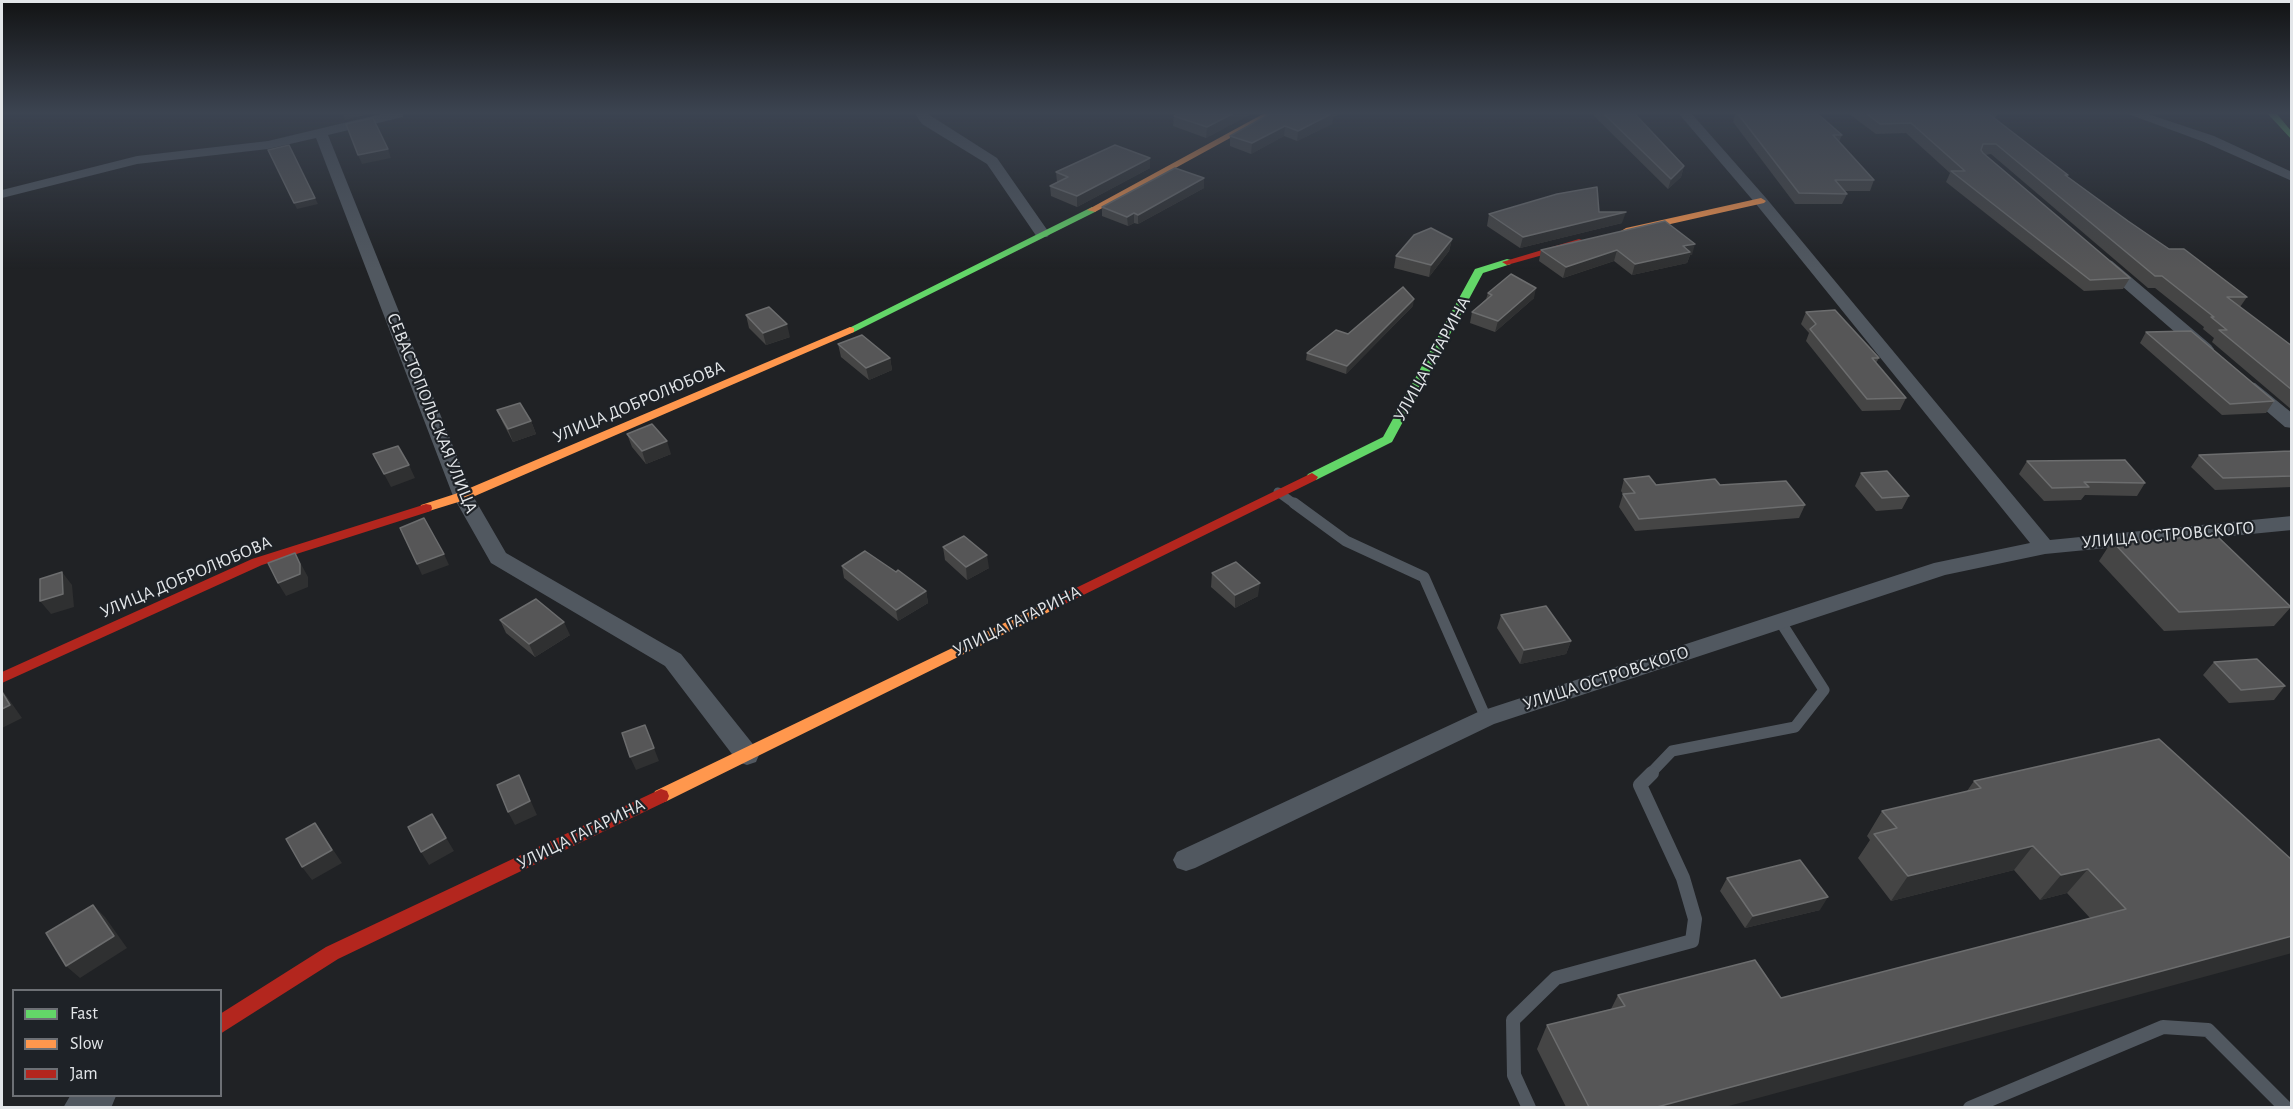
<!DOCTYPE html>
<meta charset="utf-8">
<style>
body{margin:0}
#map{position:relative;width:2293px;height:1109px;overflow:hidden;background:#202225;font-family:"Alegreya Sans",sans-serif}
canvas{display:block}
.frame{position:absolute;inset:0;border:3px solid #e3e6e9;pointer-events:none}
.legend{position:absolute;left:12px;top:989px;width:210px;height:108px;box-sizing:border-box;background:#1e2227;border:2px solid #6d7075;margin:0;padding:8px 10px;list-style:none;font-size:18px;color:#e3e6e9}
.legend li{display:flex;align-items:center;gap:12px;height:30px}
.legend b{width:30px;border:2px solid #6d7075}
</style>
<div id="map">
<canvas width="2293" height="1109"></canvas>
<div class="frame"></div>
<ul class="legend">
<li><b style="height:8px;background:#63d668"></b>Fast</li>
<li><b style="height:8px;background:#ff974d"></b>Slow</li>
<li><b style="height:8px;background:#b3261e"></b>Jam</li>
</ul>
</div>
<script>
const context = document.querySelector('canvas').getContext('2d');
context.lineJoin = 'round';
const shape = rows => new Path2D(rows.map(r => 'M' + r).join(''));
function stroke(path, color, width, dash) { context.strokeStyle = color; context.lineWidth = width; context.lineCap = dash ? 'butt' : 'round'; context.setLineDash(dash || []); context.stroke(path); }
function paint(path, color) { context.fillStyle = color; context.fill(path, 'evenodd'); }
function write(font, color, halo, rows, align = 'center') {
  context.font = font + ' "Alegreya Sans",sans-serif'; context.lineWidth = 4.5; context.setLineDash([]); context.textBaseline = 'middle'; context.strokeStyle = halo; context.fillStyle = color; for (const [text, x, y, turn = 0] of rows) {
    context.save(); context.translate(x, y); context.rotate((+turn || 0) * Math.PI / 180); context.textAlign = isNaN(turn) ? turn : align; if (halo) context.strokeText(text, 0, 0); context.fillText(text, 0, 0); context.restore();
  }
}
const laneFar2 = shape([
 [1278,492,1296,505]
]);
const laneFar1 = shape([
 [1294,503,1346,541,1424,577,1486,718],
 [1650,774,1672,751,1795,727,1824,690,1780,621]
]);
const lane = shape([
 [1529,1108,1514,1075,1513,1020,1556,978,1692,941,1695,919,1683,878,1640,785,1652,773],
 [1970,1108,2163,1027,2208,1030,2286,1108]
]);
const street = shape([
 [381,114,404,114,403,117,328,135,473,496,506,553,681,654,756,748,759,755,756,762,747,765,738,762,665,666,491,563,453,496,316,138,268,149,137,164,2,198,2,190,137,156,268,141,381,114],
 [915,114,928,114,997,158,1050,234,1047,237,1037,237,987,164,922,124,915,114],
 [1679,114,1692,114,1766,198,2050,540,2292,516,2292,530,2045,554,1945,575,1494,724,1195,868,1186,871,1177,868,1173,860,1177,852,1478,712,1934,563,2030,543,1756,204,1679,114],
 [2128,114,2148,114,2214,136,2292,172,2292,181,2204,142,2128,114],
 [2106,259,2112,261,2211,345,2214,349,2211,353,2199,353,2100,267,2098,264,2106,259],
 [2249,382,2255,383,2292,413,2292,428,2285,427,2243,391,2240,387,2243,383,2249,382],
 [70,1096,116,1096,111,1108,63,1108,70,1096]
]);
const fast = shape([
 [2268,114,2277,114,2292,132,2292,140,2268,114],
 [1092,207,1097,210,1095,212,854,332,850,333,845,330,1092,207],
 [1507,259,1511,260,1511,264,1483,273,1392,442,1316,480,1308,480,1306,477,1308,474,1383,437,1475,269,1507,259]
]);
const slow = shape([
 [1263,114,1274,114,1095,212,1087,210,1263,114],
 [1761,198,1766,201,1764,203,1626,234,1621,231,1626,228,1761,198],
 [850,327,854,328,854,332,468,499,426,512,420,508,421,505,458,493,850,327],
 [1050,601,1055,603,1057,606,1055,609,667,801,661,803,655,801,653,796,655,791,1050,601]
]);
const jam = shape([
 [1579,239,1582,240,1582,244,1507,265,1502,262,1579,239],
 [1312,473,1318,477,1316,480,1055,609,1045,609,1043,606,1045,603,1312,473],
 [426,504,431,505,432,508,431,511,262,565,2,683,2,672,252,559,426,504],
 [661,789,667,791,669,796,667,801,338,959,220,1034,220,1014,326,947,661,789]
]);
const wall = shape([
 [1251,114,1206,138,1173,126,1174,116],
 [1592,114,1635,114,1684,166,1681,177,1668,189],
 [1735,114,1818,114,1842,135,1839,142,1874,180,1870,191,1844,191,1847,194,1842,204,1795,204,1733,122],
 [1849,114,1997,114,1995,119,2068,175,2067,176,2128,221,2169,249,2247,297,2240,307,2292,346,2292,410,2212,342,2214,338,2203,329,2204,327,2155,288,2148,288,1991,154,1985,155,2130,278,2123,289,2084,291,1946,182,1950,173,1906,133,1876,134],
 [1333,117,1332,124,1297,141,1284,136,1251,154,1230,146,1230,136],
 [1150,158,1150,168,1077,207,1051,196,1050,186,1057,182,1056,172],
 [1204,188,1138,224,1134,223,1128,226,1102,216,1102,207],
 [1489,214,1622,223,1520,248,1487,226],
 [1665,221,1692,255,1690,255,1687,263,1632,275,1614,261,1563,278,1539,261,1541,250],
 [1452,239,1449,251,1429,277,1394,268,1396,256],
 [1488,293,1534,298,1495,332,1470,323,1472,312,1486,299],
 [1413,306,1346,374,1306,360,1307,353],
 [1806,312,1879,358,1876,363,1906,398,1900,410,1862,411,1806,341,1809,333,1801,324],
 [746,315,790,337,766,345,749,328],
 [2146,332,2274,401,2266,413,2222,415,2140,343],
 [838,344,890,358,892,370,869,380,841,357],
 [497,410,531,421,536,434,513,442,503,423],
 [627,434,671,454,646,464,632,447],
 [2292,452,2292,487,2215,490,2191,467,2199,455],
 [2027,461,2145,483,2137,496,2085,495,2081,500,2044,501,2019,474],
 [1861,473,1909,496,1902,509,1876,511,1855,486],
 [1624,479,1656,485,1720,485,1805,505,1799,518,1635,531,1619,507,1623,494,1621,491],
 [2112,541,2291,607,2274,626,2164,631,2099,561],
 [943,547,989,568,967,580,945,560],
 [842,566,926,591,928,603,898,621,844,578],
 [1212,573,1258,596,1235,608,1211,587],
 [1501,615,1571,641,1566,654,1520,664,1497,628],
 [500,620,570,635,535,657,506,633],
 [2214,662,2285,686,2274,700,2229,703,2203,675],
 [1974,781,2292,860,1725,1107,1566,1107,1537,1049,1547,1025,1611,1009,1618,995,1781,998,2090,918,2067,893,2040,900,2014,870,1891,901,1858,858,1870,840,1867,836,1882,811,1967,791],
 [1727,878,1820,910,1745,928,1720,891]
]);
const shadedWall = shape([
 [346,114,370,114,345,120,343,115],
 [1232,114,1251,114,1206,138,1207,127],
 [1324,114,1341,114,1333,117,1332,124,1297,141,1298,131],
 [1285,126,1284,136,1251,154,1252,143],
 [388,149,391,158,362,164,358,155],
 [1150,158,1150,168,1077,207,1077,196],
 [1684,166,1681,177,1668,189,1671,179],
 [1204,178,1204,188,1138,224,1138,215],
 [315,198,318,204,297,209,294,203],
 [1626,212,1622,223,1520,248,1523,237],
 [1134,213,1134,223,1128,226,1127,217],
 [1452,239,1449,251,1429,277,1431,265],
 [1695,244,1692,255,1690,255,1687,263,1632,275,1635,264,1683,246],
 [1617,250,1614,261,1563,278,1566,267],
 [1536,288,1534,298,1495,332,1498,321],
 [1414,299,1413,306,1346,374,1347,366],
 [787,324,790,337,766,345,763,333],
 [890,358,892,370,869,380,866,368],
 [531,421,536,434,513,442,508,429],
 [667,441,671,454,646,464,642,451],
 [409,465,415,478,391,487,384,474],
 [295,553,308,577,308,587,286,596,278,583],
 [444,554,449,565,422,575,417,564],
 [987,555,989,568,967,580,966,567],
 [62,572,72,585,74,607,51,614,40,601],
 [1260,583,1258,596,1235,608,1235,595],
 [926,591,928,603,898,621,896,610],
 [564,622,570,635,535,657,529,644],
 [1571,641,1566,654,1520,664,1524,650],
 [2,690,8,698,22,718,2,728],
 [650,738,659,761,636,770,630,757],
 [519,775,537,815,515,825,508,812],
 [432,814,454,851,429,865,421,852],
 [315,823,342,863,312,880,302,867],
 [2033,846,2014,870,1891,901,1908,876],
 [2088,869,2067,893,2040,900,2061,875],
 [1828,897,1820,910,1745,928,1753,916],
 [93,905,105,917,127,948,80,978,66,966],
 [2292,936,2292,953,1725,1107,1657,1107]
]);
const building = shape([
 [1177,114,1232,114,1207,127,1174,116,1177,114],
 [1270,114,1331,114,1298,131,1285,126,1252,143,1230,136,1270,114],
 [1604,114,1635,114,1684,166,1671,179,1604,114],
 [1738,114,1818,114,1842,135,1833,135,1874,180,1835,180,1847,194,1799,193,1738,114],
 [1867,114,1989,114,2068,175,2065,175,2128,221,2169,249,2184,249,2247,297,2227,297,2292,346,2292,390,2219,330,2227,330,2211,317,2214,317,2162,276,2155,276,1996,144,1983,144,1981,150,1983,153,2130,278,2090,280,1951,171,1965,171,1911,123,1880,124,1867,114],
 [373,118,388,149,358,155,346,124,373,118],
 [289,145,315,198,294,203,268,150,289,145],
 [1115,145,1150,158,1077,196,1050,186,1068,177,1056,172,1115,145],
 [1175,168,1204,178,1138,215,1134,213,1127,217,1102,207,1175,168],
 [1597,187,1599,212,1626,212,1523,237,1489,214,1557,194,1597,187],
 [1665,221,1695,244,1683,246,1690,252,1635,264,1617,250,1566,267,1541,250,1665,221],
 [1431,228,1452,239,1431,265,1396,256,1414,235,1431,228],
 [1511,274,1536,288,1498,321,1472,312,1492,295,1488,293,1511,274],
 [1403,287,1414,299,1347,366,1307,353,1336,330,1348,334,1403,287],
 [769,307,787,324,763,333,746,315,769,307],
 [1835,310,1879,358,1872,358,1906,398,1867,399,1810,329,1816,324,1806,312,1835,310],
 [2191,331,2274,401,2230,404,2146,332,2191,331],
 [862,335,890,358,866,368,838,344,862,335],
 [520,403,531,421,508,429,497,410,520,403],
 [652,424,667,441,642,451,627,434,652,424],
 [398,446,409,465,384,474,373,454,398,446],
 [2290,451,2292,452,2292,476,2223,478,2199,455,2290,451],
 [2125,460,2145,483,2084,482,2089,487,2052,488,2027,461,2125,460],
 [1887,471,1909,496,1882,498,1861,473,1887,471],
 [1649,476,1656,485,1715,479,1720,485,1786,481,1805,505,1639,519,1623,494,1635,493,1624,479,1649,476],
 [424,518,444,554,417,564,400,528,424,518],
 [964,536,987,555,966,567,943,547,964,536],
 [2217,536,2291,607,2179,612,2112,541,2217,536],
 [865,551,896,572,898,570,926,591,896,610,842,566,865,551],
 [295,553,300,564,300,574,278,583,268,563,295,553],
 [1236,562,1260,583,1235,595,1212,573,1236,562],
 [62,572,63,594,40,601,40,579,62,572],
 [536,599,564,622,529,644,500,620,536,599],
 [1546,606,1571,641,1524,650,1501,615,1546,606],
 [2257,659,2285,686,2241,690,2214,662,2257,659],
 [2,692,10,705,2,709,2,692],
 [645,725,654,748,630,757,622,733,645,725],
 [2159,739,2292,860,2292,936,1657,1107,1589,1107,1547,1025,1625,1006,1618,995,1755,960,1781,998,2126,909,2088,869,2061,875,2033,846,1908,876,1874,834,1897,828,1882,811,1981,788,1974,781,2159,739],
 [519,775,530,801,508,812,497,785,519,775],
 [432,814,446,838,421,852,408,827,432,814],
 [315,823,332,850,302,867,286,839,315,823],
 [1800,860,1828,897,1753,916,1727,878,1800,860],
 [93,905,114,936,66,966,46,933,93,905]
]);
const streetNames = [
 ["УЛИЦА ГАГАРИНА",1432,359,-61],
 ["УЛИЦА ДОБРОЛЮБОВА",639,402,-23],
 ["СЕВАСТОПОЛЬСКАЯ УЛИЦА",432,413,68],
 ["УЛИЦА ОСТРОВСКОГО",2168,535,-5],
 ["УЛИЦА ДОБРОЛЮБОВА",186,577,-23],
 ["УЛИЦА ГАГАРИНА",1017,621,-26],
 ["УЛИЦА ОСТРОВСКОГО",1606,678,-18],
 ["УЛИЦА ГАГАРИНА",581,834,-26]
];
stroke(laneFar2, '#515860', 9);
stroke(laneFar1, '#515860', 11);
stroke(lane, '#515860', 14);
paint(street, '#515860');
paint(fast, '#63d668');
paint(slow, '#ff974d');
paint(jam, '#b3261e');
paint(wall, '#454545');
paint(shadedWall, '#2f3031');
paint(building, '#565657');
stroke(building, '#6c6d6e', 1.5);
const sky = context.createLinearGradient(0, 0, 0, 269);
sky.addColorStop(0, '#121314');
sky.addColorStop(0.42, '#3c4451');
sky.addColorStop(1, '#3c445100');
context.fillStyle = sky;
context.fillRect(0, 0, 2293, 269);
write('18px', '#e3e6e9', '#1e2227', streetNames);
</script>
